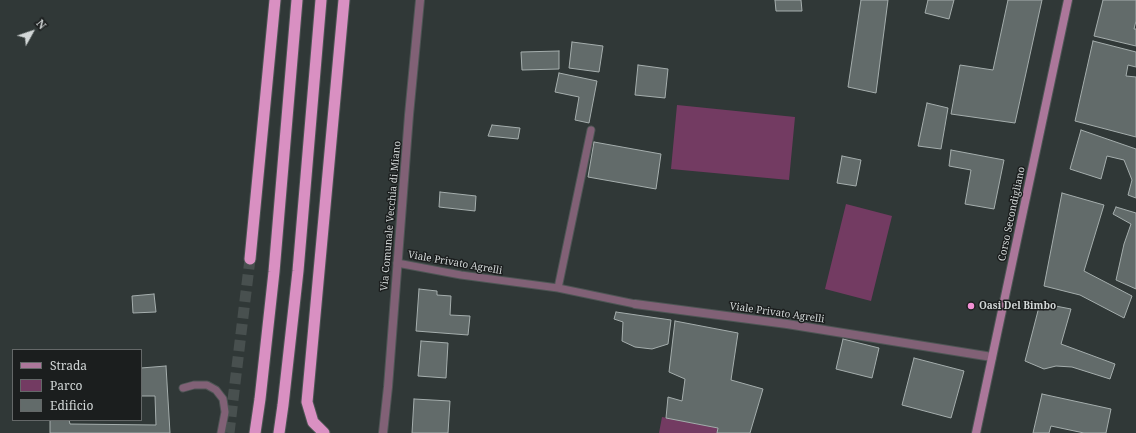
<!DOCTYPE html>
<style>
body{margin:0}
#map{position:relative;width:1136px;height:433px;overflow:hidden;background:#303837;font-family:"Noto Serif",serif}
canvas{display:block}
.legend{position:absolute;left:12px;top:349px;width:130px;height:72px;box-sizing:border-box;background:#1b1e1e;border:1px solid #646868;margin:0;padding:5px 7px;list-style:none;font-size:12px;color:#d2d7d7}
.legend li{display:flex;align-items:center;gap:8px;height:20px}
.legend b{width:20px;border:1px solid #646868}
.north{position:absolute;left:12px;top:12px;width:40px;height:40px;-webkit-text-stroke:3px #1b1e1e;paint-order:stroke;rotate:50deg;font-size:11px;font-weight:700;line-height:16px;text-align:center;color:#d2d7d7}
.north::after{content:'';display:block;margin:auto;width:14px;height:18px;background:#d2d7d7;clip-path:polygon(50% 0,100% 100%,50% 72%,0 100%)}
</style>
<div id="map">
<canvas width="1136" height="433"></canvas>
<ul class="legend">
<li><b style="height:5px;background:#ab779a"></b>Strada</li>
<li><b style="height:11px;background:#733b62"></b>Parco</li>
<li><b style="height:11px;background:#626b6a"></b>Edificio</li>
</ul>
<div class="north">N</div>
</div>
<script>
const context = document.querySelector('canvas').getContext('2d');
context.lineJoin = 'round';
function paint(path, color) { context.fillStyle = color; context.fill(path, 'evenodd'); }
const shape = rows => new Path2D(rows.map(r => 'M' + r).join(''));
function stroke(path, color, width, dash) { context.strokeStyle = color; context.lineWidth = width; context.lineCap = dash ? 'butt' : 'round'; context.setLineDash(dash || []); context.stroke(path); }
function write(font, color, halo, rows, align = 'center') {
  context.font = font + ' "Noto Serif",serif'; context.lineWidth = 3; context.setLineDash([]); context.textBaseline = 'middle'; context.strokeStyle = halo; context.fillStyle = color; for (const [text, x, y, turn = 0] of rows) {
    context.save(); context.translate(x, y); context.rotate((+turn || 0) * Math.PI / 180); context.textAlign = isNaN(turn) ? turn : align; if (halo) context.strokeText(text, 0, 0); context.fillText(text, 0, 0); context.restore();
  }
}
const green = shape([
 [677,105,795,117,789,180,671,169],
 [846,204,892,216,871,301,825,289],
 [662,417,718,428,717,433,659,433]
]);
const building = shape([
 [775,0,801,0,802,11,776,11,775,0],
 [861,0,888,0,876,93,848,87,861,0],
 [928,0,954,0,949,19,925,13,928,0],
 [1008,0,1042,0,1015,123,951,114,960,65,993,70,1008,0],
 [1103,0,1136,0,1136,21,1134,29,1136,29,1136,46,1094,36,1103,0],
 [1093,41,1136,52,1136,67,1128,65,1126,76,1136,77,1136,137,1075,121,1093,41],
 [572,42,603,46,599,72,569,68,572,42],
 [559,51,559,69,522,70,521,52,559,51],
 [638,65,668,69,665,98,635,95,638,65],
 [559,73,597,81,589,123,575,120,579,97,555,92,559,73],
 [927,103,948,108,941,149,918,146,927,103],
 [492,125,520,128,518,139,488,136,492,125],
 [1081,130,1136,149,1136,198,1128,195,1132,180,1124,160,1107,156,1101,179,1070,169,1081,130],
 [594,142,661,154,656,189,588,177,594,142],
 [951,150,1004,160,994,209,965,204,971,170,949,166,951,150],
 [842,156,861,160,856,186,837,183,842,156],
 [440,192,476,196,475,211,439,207,440,192],
 [1062,193,1104,205,1084,271,1132,296,1124,318,1080,295,1044,286,1062,193],
 [1116,207,1136,213,1136,289,1116,280,1124,244,1131,224,1113,214,1116,207],
 [419,289,437,291,437,295,451,296,450,315,470,316,468,335,416,331,419,289],
 [154,294,156,312,133,313,132,296,154,294],
 [1040,303,1071,309,1061,344,1115,364,1110,379,1072,367,1056,366,1044,369,1025,361,1040,303],
 [616,312,671,320,668,344,652,349,635,347,622,341,623,322,614,319,616,312],
 [675,321,738,333,731,380,763,389,750,433,717,433,718,428,666,418,668,397,682,401,685,379,669,372,675,321],
 [843,339,879,348,872,378,836,369,843,339],
 [421,341,448,343,446,378,418,376,421,341],
 [914,358,964,371,951,418,902,405,914,358],
 [166,366,170,433,50,433,50,420,69,420,70,424,156,425,155,396,141,396,141,368,166,366],
 [1042,394,1111,409,1106,433,1084,433,1051,426,1049,433,1033,433,1042,394],
 [414,399,450,401,448,433,412,433,414,399]
]);
const trunkTunnel = shape([
 [229,433,250,259]
]);
const service = shape([
 [397,263,461,275,558,288,635,304],
 [558,288,591,130],
 [183,388,194,385,207,385,216,390,223,399,225,412,221,433]
]);
const minor = shape([
 [635,304,787,324,992,357],
 [383,433,388,387,409,115,420,0]
]);
const secondary = shape([
 [976,433,1068,0]
]);
const trunk = shape([
 [250,259,275,0],
 [255,433,260,399,274,272,297,0],
 [279,433,283,405,298,271,321,0],
 [324,433,313,422,307,402,344,0]
]);
const markers = [
 [971,306,4,"#f391d5"]
];
const streetNames = [
 ["Corso Secondigliano",1012,214,-78],
 ["Via Comunale Vecchia di Miano",391,216,-85],
 ["Viale Privato Agrelli",455,263,10],
 ["Viale Privato Agrelli",777,313,8]
];
const poiNames = [
 ["Oasi Del Bimbo",979,306]
];
paint(green, '#733b62');
paint(building, '#626b6a');
stroke(building, '#a5aead', 1);
stroke(trunkTunnel, '#48504f', 11, [11, 5.5]);
stroke(service, '#4d5554', 9);
stroke(minor, '#4d5554', 10);
stroke(secondary, '#4d5554', 10);
stroke(trunk, '#4d5554', 13);
stroke(service, '#816176', 7);
stroke(minor, '#816176', 8);
stroke(secondary, '#ab779a', 8);
stroke(trunk, '#d990c2', 11);
for (const [x, y, r, color] of markers) { const dot = new Path2D(); dot.arc(x, y, r, 0, 2 * Math.PI); context.fillStyle = color; context.fill(dot); stroke(dot, '#1b1e1e', 1.5); }
write('10px', '#d2d7d7', '#1b1e1e', streetNames);
write('bold 10px', '#d2d7d7', '#1b1e1e', poiNames, 'left');
</script>
